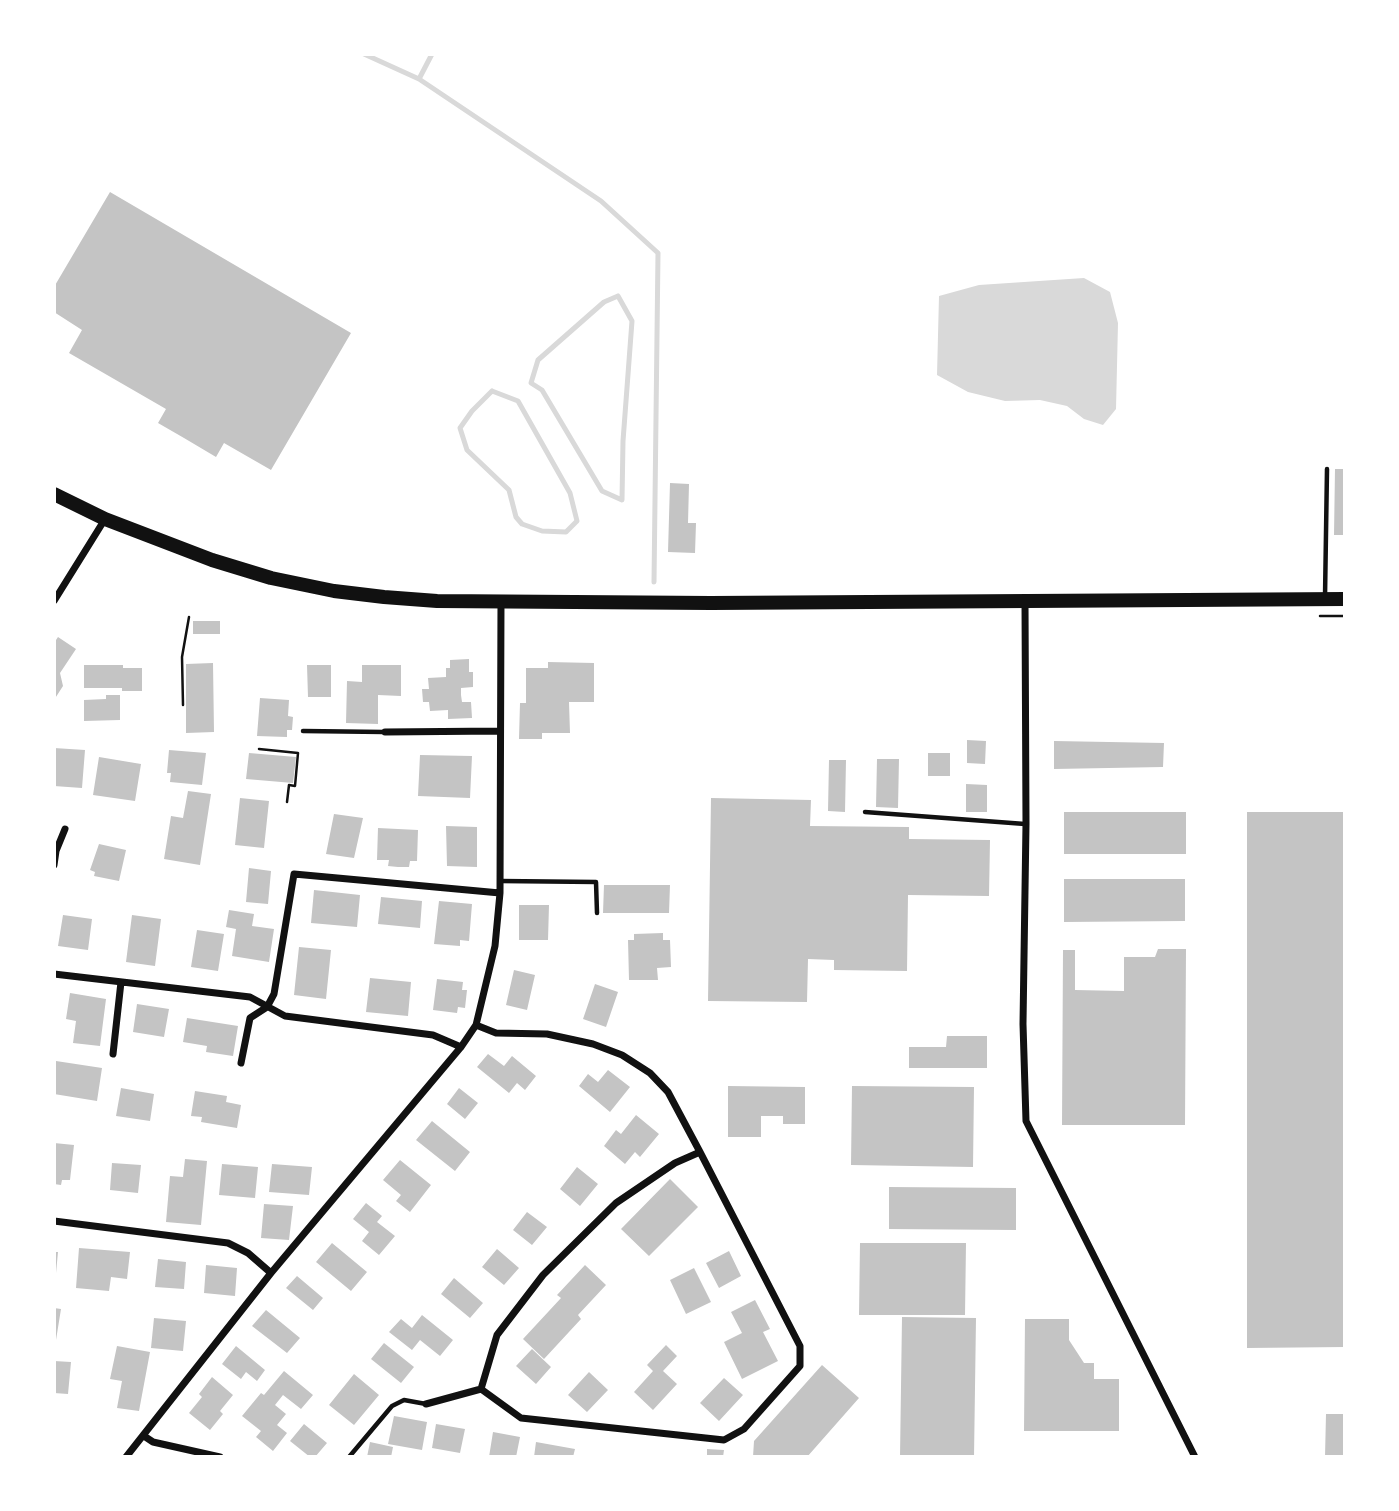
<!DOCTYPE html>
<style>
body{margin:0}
#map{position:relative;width:1399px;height:1511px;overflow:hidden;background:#fff;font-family:"Roboto Condensed",sans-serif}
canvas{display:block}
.frame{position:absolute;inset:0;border:56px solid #fff;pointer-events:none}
</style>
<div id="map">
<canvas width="1399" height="1511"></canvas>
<div class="frame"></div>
</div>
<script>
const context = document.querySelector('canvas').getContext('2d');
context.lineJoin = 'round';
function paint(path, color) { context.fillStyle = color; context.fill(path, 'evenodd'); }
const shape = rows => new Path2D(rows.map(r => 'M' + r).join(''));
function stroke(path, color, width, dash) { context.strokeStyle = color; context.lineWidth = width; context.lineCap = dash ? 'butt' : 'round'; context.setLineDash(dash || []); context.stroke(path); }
const water = shape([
 [1084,278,1110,292,1118,323,1116,409,1103,425,1084,419,1067,406,1040,400,1005,401,968,392,937,375,939,296,979,285]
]);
const stream = shape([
 [364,54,419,79,601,201,658,253,654,582],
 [419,79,432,54],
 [618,296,632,321,623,441,622,500,602,491,542,390,531,383,538,360,604,302,618,296],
 [492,391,518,401,570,493,577,521,566,532,542,531,522,524,516,517,509,490,467,450,460,428,472,411,492,391]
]);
const building = shape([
 [110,192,351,333,271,470,224,443,216,457,184,438,158,423,166,409,69,353,82,330,54,312,54,287],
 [1335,469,1345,469,1345,535,1334,535],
 [670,483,689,484,688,523,696,523,695,553,668,552],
 [193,621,220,621,220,634,193,634],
 [58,637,76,649,60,673,63,686,54,700,54,643],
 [469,659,469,672,473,672,473,687,461,688,461,695,462,702,471,702,472,718,448,719,448,710,430,711,429,702,423,702,422,689,429,689,428,678,446,677,446,668,450,668,450,660],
 [548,662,594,663,594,702,569,702,570,733,542,733,542,739,519,739,520,703,526,703,526,668,548,668],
 [213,663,214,732,186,733,186,664],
 [84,665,123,665,123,668,142,668,142,691,122,691,122,688,84,688],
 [307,665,331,665,331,697,308,697],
 [362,665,401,665,401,696,378,695,378,724,346,723,347,681,362,682],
 [106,695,120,695,120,720,84,721,84,700,106,699],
 [260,698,289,700,288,716,293,717,292,730,287,730,287,737,257,736],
 [967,740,986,741,985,764,967,763],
 [1054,741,1164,743,1163,767,1054,769],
 [54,748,85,750,82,788,54,786],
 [169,750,206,753,202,785,170,782,171,773,167,773],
 [249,753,296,757,293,783,246,779],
 [928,753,950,753,950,776,928,776],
 [420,755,472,756,470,798,418,796],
 [99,757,141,764,135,801,93,795],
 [877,759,899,759,898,808,876,807],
 [829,760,846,760,845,812,828,811],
 [966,784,987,785,987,812,966,812],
 [188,791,211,794,200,865,164,859,171,816,183,818],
 [240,798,269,801,264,848,235,845],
 [711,798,811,800,810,826,909,827,909,839,990,840,989,896,908,895,907,971,834,970,834,960,808,959,807,1002,708,1001],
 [1064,812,1186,812,1186,854,1064,854],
 [1247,812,1345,812,1345,1347,1247,1348],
 [334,814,363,818,354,858,326,854],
 [446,826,477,827,477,867,447,866],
 [378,828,418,830,417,861,410,861,409,867,398,867,388,866,389,860,377,860],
 [99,844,126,850,119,881,94,876,95,872,90,870],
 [249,868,271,871,268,904,246,902],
 [1064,879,1185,879,1185,921,1064,922],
 [604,885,670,885,669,913,603,913],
 [314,890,360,895,357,927,311,923],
 [381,897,422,901,420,928,378,924],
 [439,901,472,904,469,941,460,940,460,946,434,944],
 [519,905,549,905,548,940,519,940],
 [229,910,254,914,252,926,274,929,269,962,232,956,236,929,226,927],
 [63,915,92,919,88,950,58,946],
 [132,915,161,919,155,966,126,962],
 [197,930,224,934,218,971,191,967],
 [663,933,663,940,670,940,671,967,657,968,658,980,629,980,628,940,634,940,634,934],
 [299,947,331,950,326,999,294,995],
 [1158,949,1186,949,1185,1125,1062,1125,1063,950,1075,950,1075,990,1124,991,1124,957,1155,957],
 [514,970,535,975,527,1010,506,1005],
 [370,978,411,982,408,1016,366,1012],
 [437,979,463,982,462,990,467,990,465,1008,458,1007,457,1013,433,1010],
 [595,984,618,992,606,1027,583,1019],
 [70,993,106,999,100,1046,73,1043,76,1021,66,1019],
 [137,1004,169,1009,164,1037,133,1032],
 [187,1018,238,1026,233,1056,206,1052,207,1046,183,1042],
 [947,1036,987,1036,987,1068,909,1068,909,1047,946,1047],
 [488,1054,504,1066,512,1056,536,1076,525,1090,517,1083,509,1093,477,1067],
 [56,1061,102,1068,97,1101,54,1094],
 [608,1070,630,1087,610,1112,579,1086,588,1074,598,1082],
 [728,1086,805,1087,805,1124,783,1124,783,1116,761,1116,761,1137,728,1137],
 [852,1086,974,1087,973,1167,851,1165],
 [121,1088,154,1094,150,1121,116,1116],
 [459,1088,478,1103,465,1119,447,1104],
 [195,1091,227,1096,226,1102,241,1105,237,1128,201,1122,202,1117,191,1116],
 [636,1115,659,1134,640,1157,635,1152,625,1164,604,1146,616,1130,621,1134],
 [432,1121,470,1152,455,1171,416,1140],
 [54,1143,74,1145,70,1180,62,1180,61,1185,54,1184],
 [185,1159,207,1161,201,1225,166,1222,170,1176,183,1177],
 [400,1160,431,1185,410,1212,396,1201,401,1195,383,1180],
 [112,1163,141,1165,138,1193,110,1190],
 [222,1164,258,1167,255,1198,219,1195],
 [272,1164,312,1167,309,1195,269,1192],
 [577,1167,598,1184,580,1206,560,1189],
 [670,1179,698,1207,649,1256,621,1229],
 [889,1187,1016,1188,1016,1230,889,1229],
 [366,1203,382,1216,377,1222,395,1236,379,1255,362,1241,369,1232,353,1219],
 [264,1204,293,1206,289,1240,261,1238],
 [527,1212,547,1227,532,1245,513,1230],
 [332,1243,367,1272,351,1291,316,1262],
 [860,1243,966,1243,965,1315,859,1315],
 [79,1248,130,1252,127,1279,111,1277,109,1291,76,1288],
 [497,1249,519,1268,504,1285,482,1267],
 [729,1251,741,1276,719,1288,706,1263],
 [54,1252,58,1252,56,1273,54,1273],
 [158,1259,186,1262,184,1289,155,1287],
 [206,1265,237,1268,235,1296,204,1293],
 [585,1265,606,1285,578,1315,581,1319,544,1359,523,1339,561,1298,557,1295],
 [694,1268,711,1302,686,1314,670,1280],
 [297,1276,323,1298,313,1310,286,1288],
 [454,1278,483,1303,470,1318,441,1294],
 [755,1300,770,1329,763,1332,778,1361,742,1379,724,1342,742,1333,731,1312],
 [54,1308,61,1309,56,1340,54,1340],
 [266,1310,300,1338,287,1353,252,1326],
 [422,1315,453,1340,440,1356,420,1340,412,1350,389,1332,401,1319,412,1328],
 [902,1317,976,1318,974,1457,900,1457],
 [154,1318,186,1321,183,1351,151,1348],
 [1025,1319,1069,1319,1069,1340,1084,1363,1094,1363,1094,1379,1119,1379,1119,1431,1024,1431],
 [384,1343,414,1367,401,1383,371,1359],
 [666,1345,677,1356,663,1371,677,1384,653,1410,634,1392,653,1371,647,1365],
 [117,1346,150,1352,139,1411,117,1408,122,1381,110,1379],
 [236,1346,265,1370,257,1381,246,1372,241,1379,222,1364],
 [532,1349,551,1367,536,1384,516,1366],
 [54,1361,71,1362,68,1394,54,1393],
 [822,1365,859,1398,807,1457,753,1457,754,1441],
 [284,1371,313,1395,301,1409,283,1395,275,1405,286,1414,277,1425,287,1433,273,1451,256,1437,261,1431,242,1416,261,1393,264,1395],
 [589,1372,608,1390,587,1412,568,1395],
 [354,1374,379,1395,354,1425,329,1405],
 [212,1377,233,1395,220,1411,223,1414,210,1430,189,1413,202,1397,199,1394],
 [724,1378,743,1395,719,1421,700,1403],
 [1326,1414,1345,1414,1345,1457,1325,1457],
 [394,1416,427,1422,422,1450,388,1444],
 [304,1424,327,1443,315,1457,310,1457,290,1441],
 [436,1424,465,1429,460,1453,432,1448],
 [493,1432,520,1437,516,1457,489,1457],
 [370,1442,393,1447,391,1457,367,1457],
 [536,1442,575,1449,573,1457,534,1457],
 [707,1449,724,1450,723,1457,707,1457]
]);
const path = shape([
 [1320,616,1345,616],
 [183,705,182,657,189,617],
 [259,749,298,753,295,786,289,785,287,802]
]);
const service = shape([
 [1325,597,1327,469],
 [303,731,384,732],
 [865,812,1025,824],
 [500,881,596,882,597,913],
 [349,1457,392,1406,404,1400,426,1404]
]);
const minor = shape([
 [54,601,105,519],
 [1025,602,1026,824,1023,1024,1026,1121,1195,1457],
 [385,732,500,731],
 [54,865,56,851,65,829],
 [54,974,250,997,285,1016,433,1035,461,1047],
 [476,1025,496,1033,547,1034,593,1044,622,1055,650,1073,668,1092,700,1152,800,1346,800,1366,744,1429,724,1440,521,1418,481,1389,497,1335,543,1275,616,1203,675,1163,700,1152],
 [113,1054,121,982],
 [241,1063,250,1018,267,1007,274,994,294,874,500,893],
 [54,1221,228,1243,248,1253,271,1273],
 [426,1404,481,1389],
 [144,1436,153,1442,220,1457],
 [126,1457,271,1273,461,1047,476,1025,495,946,500,893,501,601]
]);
const secondary = shape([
 [54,494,105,519,212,560,271,578,334,591,384,597,437,601,711,603,1345,599]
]);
paint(water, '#d9d9d9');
stroke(stream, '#d9d9d9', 5);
paint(building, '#c4c4c4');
stroke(path, '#111', 2.5);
stroke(service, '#111', 4.5);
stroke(minor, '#111', 7);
stroke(secondary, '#111', 14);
</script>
